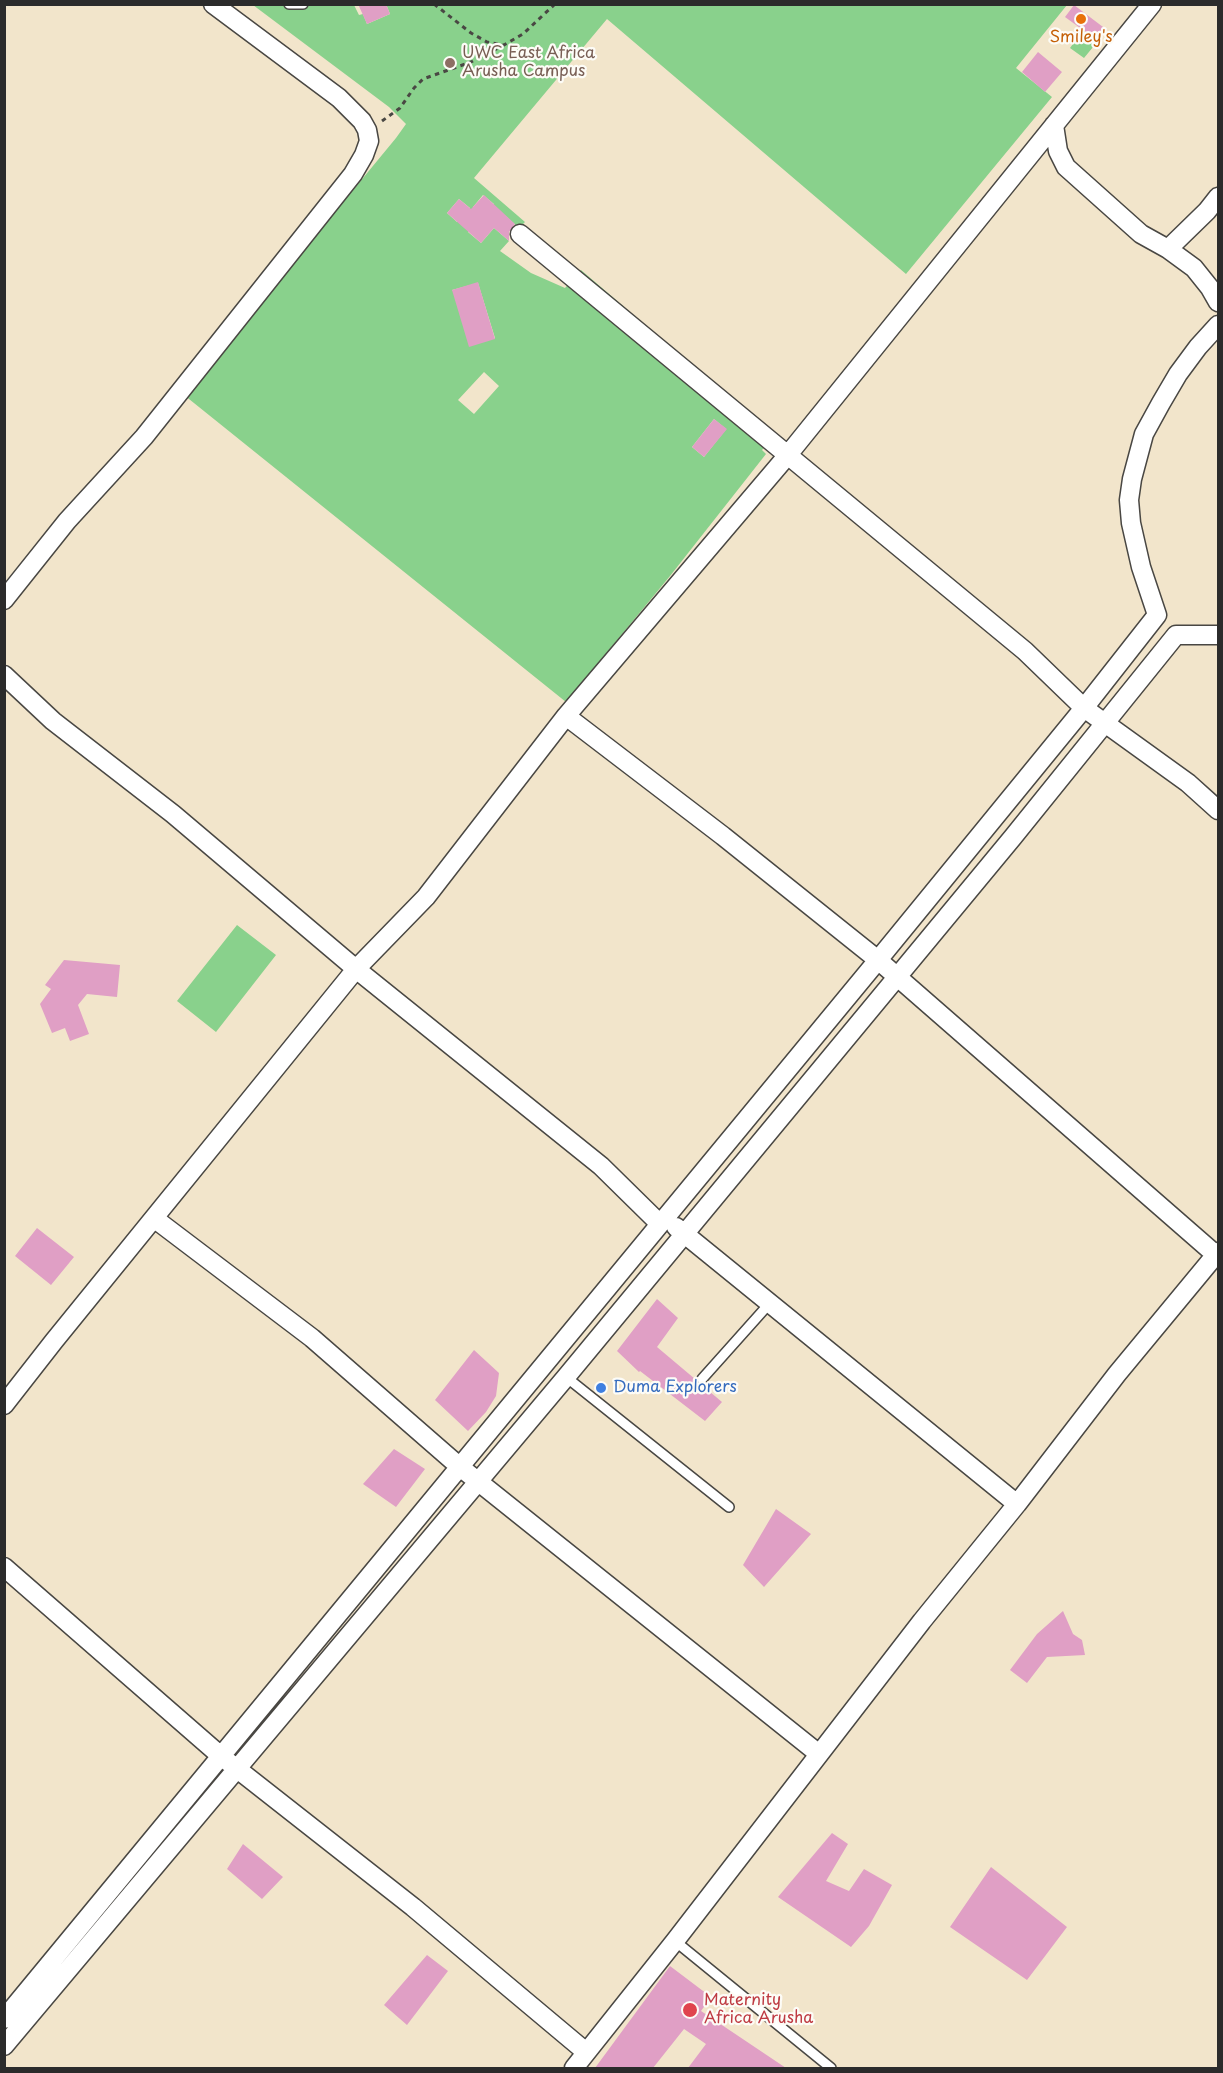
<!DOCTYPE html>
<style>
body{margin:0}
#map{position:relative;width:1223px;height:2073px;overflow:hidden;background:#f2e5cb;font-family:"Playpen Sans",sans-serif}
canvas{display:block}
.frame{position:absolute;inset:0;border:6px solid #2b2b2b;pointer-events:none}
</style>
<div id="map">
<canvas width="1223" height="2073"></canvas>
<div class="frame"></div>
</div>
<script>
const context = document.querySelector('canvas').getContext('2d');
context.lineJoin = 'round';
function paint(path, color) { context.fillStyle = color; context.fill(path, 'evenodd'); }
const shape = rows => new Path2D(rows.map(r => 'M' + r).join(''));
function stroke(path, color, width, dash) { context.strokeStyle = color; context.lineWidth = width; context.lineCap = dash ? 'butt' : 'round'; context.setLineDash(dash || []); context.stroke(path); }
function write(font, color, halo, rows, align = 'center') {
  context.font = font + ' "Playpen Sans",sans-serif'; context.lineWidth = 4.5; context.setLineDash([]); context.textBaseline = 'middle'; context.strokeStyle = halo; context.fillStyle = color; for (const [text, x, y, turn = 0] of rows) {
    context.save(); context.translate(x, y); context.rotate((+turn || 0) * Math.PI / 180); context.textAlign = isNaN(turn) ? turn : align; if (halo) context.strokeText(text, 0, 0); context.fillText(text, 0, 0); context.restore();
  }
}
const green = shape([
 [386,4,1067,5,1016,68,1052,97,906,274,607,19,474,178,525,222,519,228,503,214,484,215,494,204,483,195,473,207,482,215,468,232,481,243,494,228,509,241,500,251,531,273,565,288,581,270,775,436,762,450,766,454,670,576,566,702,184,395,396,138,406,124,389,107,253,5,354,5,359,15,363,14,367,24,390,14],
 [459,199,470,208,457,222,447,213],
 [478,283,495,338,495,339,452,290],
 [484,372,499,386,474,414,458,400],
 [714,419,726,429,704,457,692,447],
 [1083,30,1098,41,1084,58,1070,48],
 [237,925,276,955,216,1032,177,1001]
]);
const building = shape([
 [358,4,386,4,390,14,367,24],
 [1074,5,1107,30,1098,41,1065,17],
 [1038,52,1062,72,1045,92,1022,72],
 [484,195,515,224,509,232,509,241,494,228,481,243,447,213,459,199,471,209],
 [478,282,495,339,469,347,452,290],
 [714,419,727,429,704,457,692,447],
 [64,960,120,965,117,997,87,994,78,1005,89,1034,70,1041,65,1028,52,1033,40,1004,51,989,45,985],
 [37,1228,74,1257,51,1285,15,1256],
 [657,1299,678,1318,657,1347,695,1379,698,1384,703,1386,722,1402,705,1421,640,1371,639,1372,617,1351],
 [474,1350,499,1373,496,1396,486,1412,468,1431,435,1400],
 [394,1449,425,1469,396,1507,363,1484],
 [776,1509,811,1534,764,1587,743,1565],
 [1063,1611,1073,1634,1082,1640,1085,1655,1047,1657,1027,1683,1010,1670,1037,1634],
 [832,1833,848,1844,826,1881,849,1891,864,1869,892,1885,869,1926,851,1947,778,1897],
 [243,1844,283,1877,262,1899,227,1869],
 [991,1867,1067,1927,1027,1980,950,1927],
 [427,1955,448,1971,407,2025,384,2005],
 [670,1966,711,1997,701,2011,786,2068,688,2068,706,2044,684,2029,653,2068,595,2068]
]);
const path = shape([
 [434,4,471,33,487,42,504,45,523,34,555,4],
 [382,121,400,108,414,88,423,79,471,62,504,45]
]);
const service = shape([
 [289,4,303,4],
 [566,1377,729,1507],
 [702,1379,769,1304],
 [675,1941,831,2068]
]);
const minor = shape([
 [1054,125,1058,151,1066,167,1141,234,1168,249,1194,268,1210,288,1218,302],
 [520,234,1025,651,1084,708,1188,783,1218,810],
 [1168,249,1207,211,1218,197],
 [4,600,67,521,144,437,353,174,364,155,369,141,367,130,362,121,339,98,213,4],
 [4,675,53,721,173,814,356,969,601,1166,660,1224],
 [566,716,723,836,878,960,1216,1255],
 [155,1219,312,1338,460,1467,819,1754],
 [676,1227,1017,1504],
 [4,1405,54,1341,356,969,426,897,566,716,787,456,1152,4],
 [4,1567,222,1757,413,1907,586,2052],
 [4,2019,878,960,1084,708,1157,615,1141,567,1131,523,1129,500,1132,479,1144,434,1161,403,1178,374,1198,347,1218,325],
 [4,2046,566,1377,1013,837,1176,635,1218,635],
 [574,2068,675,1941,922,1621,1017,1504,1117,1374,1218,1252]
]);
const markers = [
 [1081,19,6,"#e8710a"],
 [450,63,6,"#8d6e63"],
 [601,1388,6,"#3f7fe0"],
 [690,2010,8,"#e0444e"]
];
const foodNames = [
 ["Smiley's",1081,38]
];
const educationNames = [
 ["UWC East Africa",462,54],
 ["Arusha Campus",462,72]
];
const shopNames = [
 ["Duma Explorers",613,1388]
];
const healthNames = [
 ["Maternity",704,2001],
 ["Africa Arusha",704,2019]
];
paint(green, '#89d18c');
paint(building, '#e09fc5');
stroke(service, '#494743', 12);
stroke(minor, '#494743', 21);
stroke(path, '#494743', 3, [4.5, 4.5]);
stroke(service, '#fff', 9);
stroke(minor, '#fff', 18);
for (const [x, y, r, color] of markers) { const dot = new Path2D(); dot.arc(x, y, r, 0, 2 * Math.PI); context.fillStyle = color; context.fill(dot); stroke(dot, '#fdfcf7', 2); }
write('16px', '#c56008', '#fdfcf7', foodNames);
write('16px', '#785e54', '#fdfcf7', educationNames, 'left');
write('16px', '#366cbe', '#fdfcf7', shopNames, 'left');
write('16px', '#be3a42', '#fdfcf7', healthNames, 'left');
</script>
